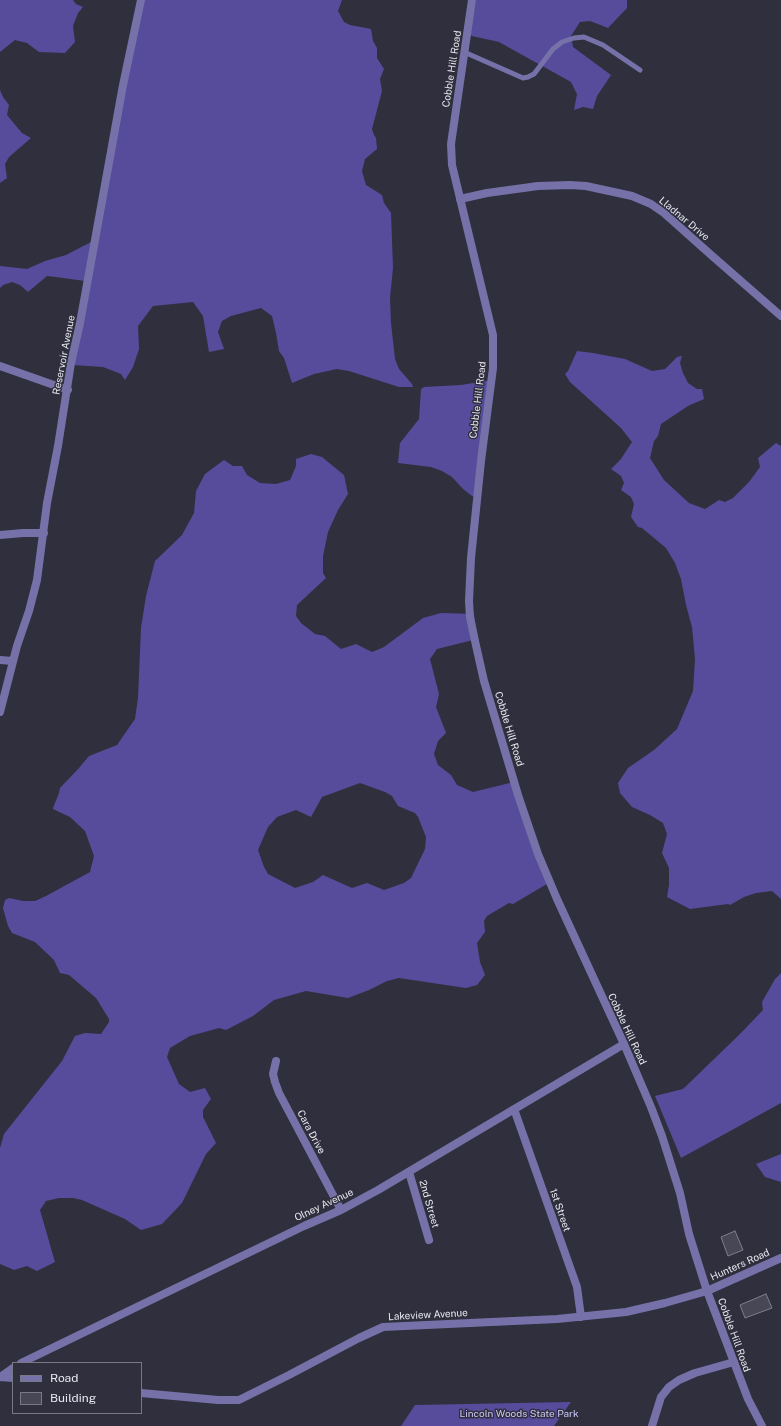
<!DOCTYPE html>
<style>
body{margin:0}
#map{position:relative;width:781px;height:1426px;overflow:hidden;background:#302f3d;font-family:"Public Sans",sans-serif}
canvas{display:block}
.legend{position:absolute;left:12px;top:1362px;width:130px;height:52px;box-sizing:border-box;background:#302f3d;border:1px solid #797985;margin:0;padding:5px 7px;list-style:none;font-size:12px;color:#e7e7f0}
.legend li{display:flex;align-items:center;gap:8px;height:20px}
.legend b{width:20px;border:1px solid #797985}
</style>
<div id="map">
<canvas width="781" height="1426"></canvas>
<ul class="legend">
<li><b style="height:5px;background:#7672a9"></b>Road</li>
<li><b style="height:11px;background:#484756"></b>Building</li>
</ul>
</div>
<script>
const context = document.querySelector('canvas').getContext('2d');
context.lineJoin = 'round';
function paint(path, color) { context.fillStyle = color; context.fill(path, 'evenodd'); }
const shape = rows => new Path2D(rows.map(r => 'M' + r).join(''));
function stroke(path, color, width, dash) { context.strokeStyle = color; context.lineWidth = width; context.lineCap = dash ? 'butt' : 'round'; context.setLineDash(dash || []); context.stroke(path); }
function write(font, color, halo, rows, align = 'center') {
  context.font = font + ' "Public Sans",sans-serif'; context.lineWidth = 3; context.setLineDash([]); context.textBaseline = 'middle'; context.strokeStyle = halo; context.fillStyle = color; for (const [text, x, y, turn = 0] of rows) {
    context.save(); context.translate(x, y); context.rotate((+turn || 0) * Math.PI / 180); context.textAlign = isNaN(turn) ? turn : align; if (halo) context.strokeText(text, 0, 0); context.fillText(text, 0, 0); context.restore();
  }
}
const forest = shape([
 [0,0,73,0,76,4,83,7,78,13,73,26,75,42,65,53,39,52,27,43,15,40,0,52],
 [140,0,342,0,338,11,344,22,350,25,371,29,373,41,377,48,377,58,384,69,380,79,382,91,372,129,374,135,376,138,377,149,365,159,362,171,366,185,382,195,384,203,391,213,393,268,390,298,391,323,395,359,399,369,412,384,413,387,399,387,349,371,337,369,314,374,292,383,284,358,279,351,276,333,272,316,261,308,231,316,222,321,218,332,224,349,209,352,203,316,193,302,153,306,138,326,139,349,133,367,125,380,121,374,103,367,73,365,85,281,56,277,47,276,28,292,20,285,12,282,3,285,0,288,0,266,27,269,45,261,66,255,93,241],
 [476,0,627,0,627,8,608,28,590,21,580,22,571,36,573,47,611,75,597,96,593,109,583,107,574,110,577,94,571,82,499,42,472,36,470,34],
 [0,90,3,97,9,105,7,115,22,133,31,138,9,157,5,164,7,178,0,183],
 [577,351,593,353,625,359,652,371,665,369,677,357,682,356,680,363,683,373,688,383,697,389,702,389,704,399,688,406,661,424,658,436,654,441,650,458,664,480,689,503,705,509,719,500,725,502,733,498,749,482,760,467,758,458,776,443,781,446,781,899,772,891,756,893,744,897,730,905,728,904,690,909,667,897,669,885,669,868,662,853,667,834,663,823,650,815,632,807,620,793,618,783,628,768,654,750,677,729,693,691,695,659,692,627,686,605,681,579,675,563,666,548,642,528,638,527,631,517,634,504,631,497,621,490,624,483,621,476,611,469,621,459,632,442,621,428,570,382,565,374,568,371],
 [492,380,479,498,472,496,463,489,452,477,442,471,431,467,398,463,400,443,419,419,421,389,424,387,461,385],
 [311,454,322,457,344,475,348,494,338,510,328,532,323,556,323,573,326,578,297,605,296,616,301,623,315,634,325,636,341,649,356,644,372,652,384,647,423,618,441,613,474,614,477,639,437,649,430,659,439,694,436,707,446,733,438,741,434,754,438,765,451,775,457,785,473,792,514,782,552,881,513,904,509,903,487,916,484,921,485,932,477,943,480,962,485,975,477,985,466,988,399,978,387,981,369,990,348,998,306,991,274,1000,253,1016,226,1030,219,1028,190,1036,170,1048,167,1057,179,1084,190,1092,205,1088,211,1099,203,1110,203,1117,216,1143,206,1154,182,1203,162,1224,141,1230,125,1219,82,1200,73,1198,59,1198,46,1201,40,1210,55,1262,37,1271,27,1266,14,1270,0,1264,0,1148,4,1134,62,1061,75,1036,85,1033,101,1034,109,1022,109,1019,96,998,69,975,60,973,54,960,35,942,12,933,8,926,3,908,5,900,9,898,23,901,35,901,46,896,90,872,94,856,85,831,70,817,53,809,53,808,59,793,60,788,79,768,89,756,117,745,135,719,138,698,141,628,146,596,155,561,182,535,194,513,196,491,205,474,224,460,233,466,242,466,247,475,260,483,276,484,290,480,296,466,296,459],
 [360,783,385,792,392,796,398,806,415,813,418,817,426,837,425,849,411,878,404,883,384,890,367,883,352,888,323,875,313,882,295,888,268,874,264,867,258,850,268,827,277,817,296,810,311,817,322,797],
 [781,973,781,1103,681,1158,655,1096,683,1089,740,1034,763,1010,762,1002,775,979],
 [781,1154,781,1182,765,1177,756,1164],
 [571,1402,554,1426,401,1426,415,1405]
]);
const building = shape([
 [735,1231,743,1250,728,1256,721,1237,735,1231],
 [766,1294,772,1308,745,1318,740,1305,766,1294]
]);
const service = shape([
 [464,52,523,78,528,77,534,74,553,49,562,42,574,38,584,37,603,45,640,70]
]);
const minor = shape([
 [460,199,487,193,538,186,570,185,586,186,632,196,651,204,664,213,710,254,781,316],
 [0,366,68,390],
 [0,535,23,533,44,533],
 [0,660,13,661],
 [0,712,17,646,29,611,37,580,47,503,58,446,71,363,80,323,123,85,141,0],
 [276,1061,273,1074,275,1082,279,1093,341,1210],
 [514,1109,577,1287,581,1317],
 [409,1172,429,1240],
 [21,1363,304,1226,341,1210,378,1190,624,1044],
 [0,1377,13,1368],
 [0,1377,13,1378],
 [141,1393,218,1400,239,1400,289,1375,359,1338,383,1327,557,1319,626,1312,665,1303,707,1291,781,1258],
 [652,1426,661,1397,669,1387,679,1380,695,1373,734,1362]
]);
const tertiary = shape([
 [472,0,451,144,452,165,493,335,493,368,481,461,471,558,469,601,470,617,475,641,484,681,518,795,538,854,557,899,624,1044,651,1107,662,1136,680,1193,689,1234,707,1291,748,1399,762,1426]
]);
const streetNames = [
 ["Cobble Hill Road",452,69,-81],
 ["Lladnar Drive",684,219,40],
 ["Reservoir Avenue",64,355,-79],
 ["Cobble Hill Road",478,400,-83],
 ["Cobble Hill Road",509,729,73],
 ["Cobble Hill Road",627,1029,65],
 ["Cara Drive",311,1132,62],
 ["2nd Street",429,1204,74],
 ["Olney Avenue",324,1205,-25],
 ["1st Street",560,1210,71],
 ["Hunters Road",740,1265,-24],
 ["Lakeview Avenue",428,1315,-3],
 ["Cobble Hill Road",734,1335,70]
];
const parkNames = [
 ["Lincoln Woods State Park",519,1414]
];
paint(forest, '#574c9c');
paint(building, '#484756');
stroke(building, '#7e7e8f', 1);
stroke(service, '#7672a9', 5);
stroke(minor, '#7672a9', 8);
stroke(tertiary, '#7672a9', 8);
write('10px', '#e7e7f0', '#302f3d', streetNames);
write('10px', '#cbc9f6', '#302f3d', parkNames);
</script>
